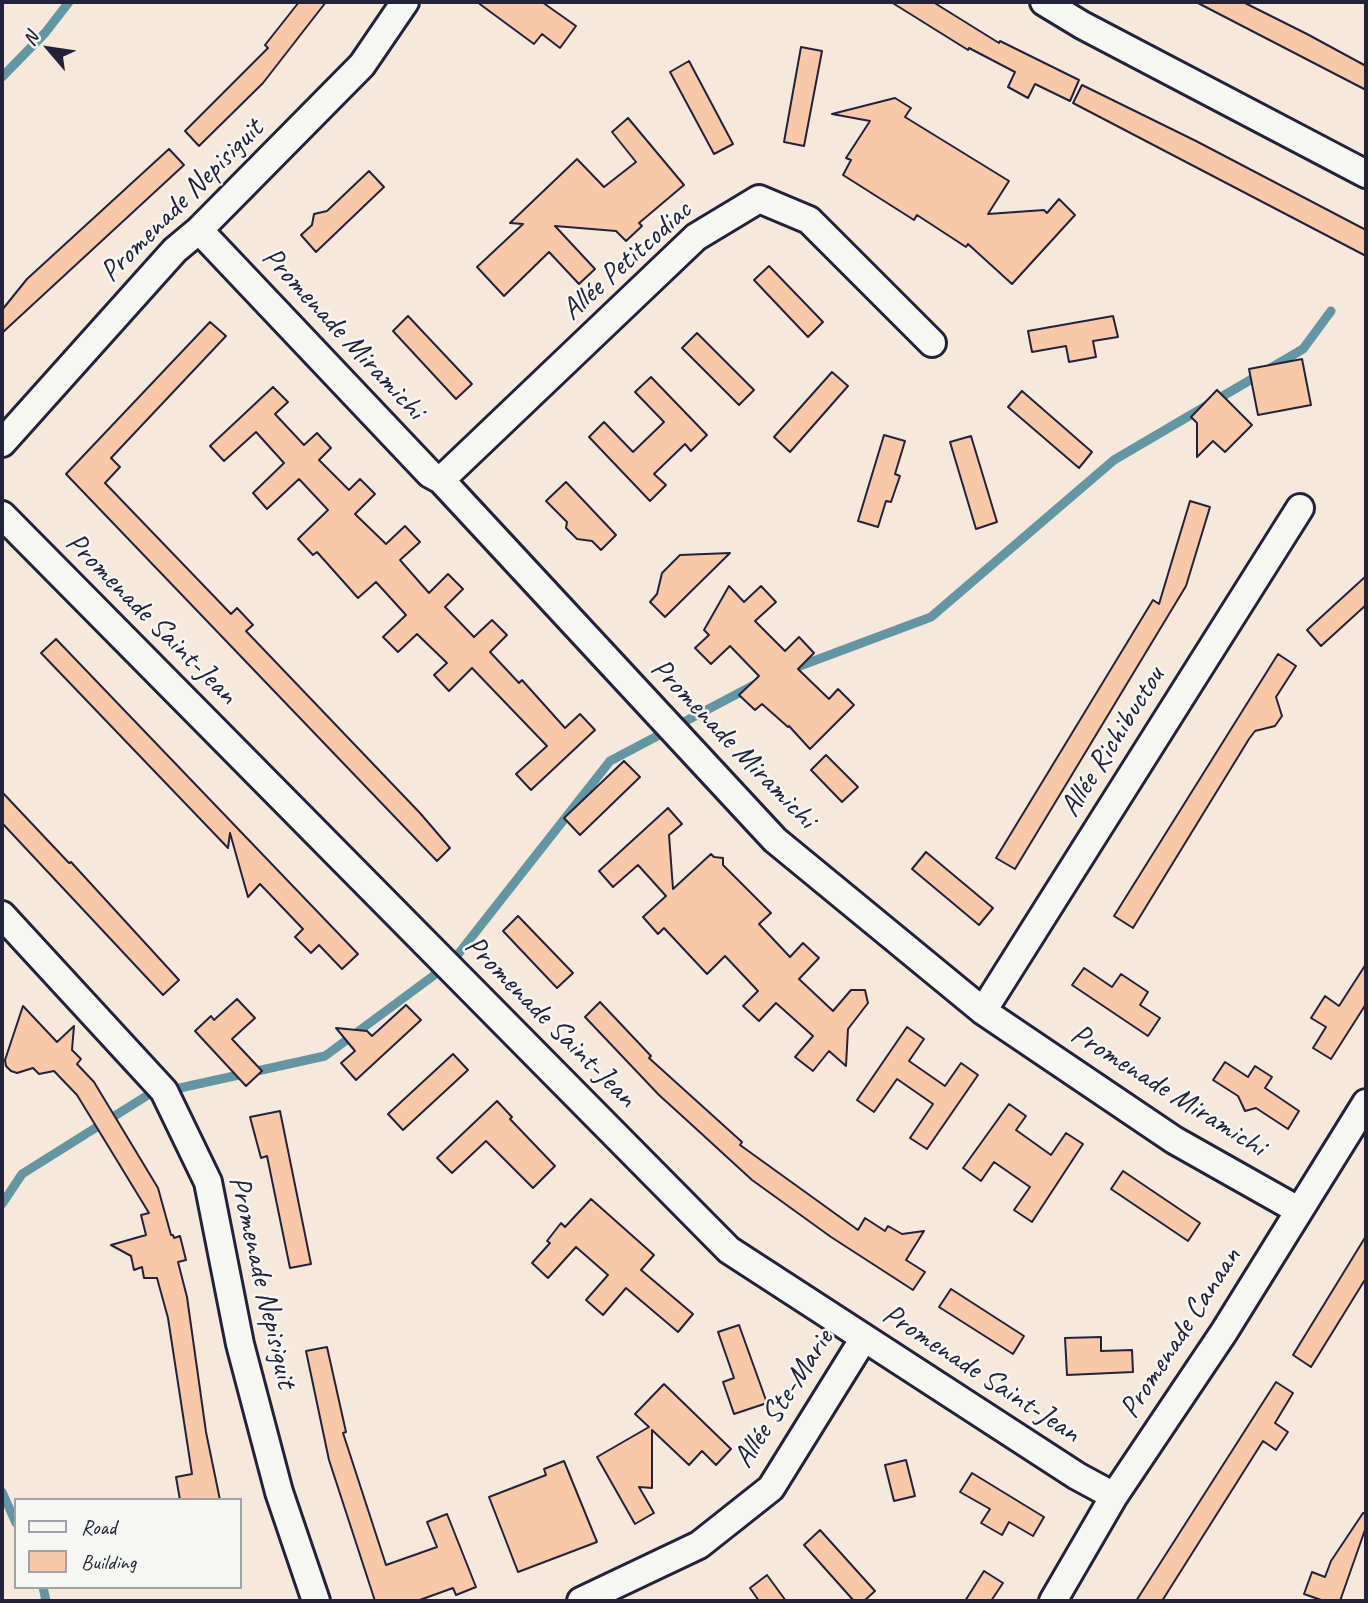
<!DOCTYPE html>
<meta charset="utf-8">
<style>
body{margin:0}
#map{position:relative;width:1368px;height:1603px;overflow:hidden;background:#f7e8dc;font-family:Caveat,sans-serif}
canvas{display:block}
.frame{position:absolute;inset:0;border:4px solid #22223b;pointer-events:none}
.legend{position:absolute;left:14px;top:1498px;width:228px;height:91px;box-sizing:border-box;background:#f6f6f2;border:2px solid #a1a1a9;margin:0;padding:9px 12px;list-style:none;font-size:21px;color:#22223b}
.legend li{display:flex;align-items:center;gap:14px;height:35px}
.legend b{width:35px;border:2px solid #a1a1a9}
.north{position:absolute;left:14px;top:14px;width:70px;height:70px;-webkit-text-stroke:5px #f6f6f2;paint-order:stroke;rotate:299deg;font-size:19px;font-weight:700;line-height:28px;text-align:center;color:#22223b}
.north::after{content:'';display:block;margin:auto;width:24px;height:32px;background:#22223b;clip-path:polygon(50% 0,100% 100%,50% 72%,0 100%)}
</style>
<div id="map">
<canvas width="1368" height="1603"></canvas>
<div class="frame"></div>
<ul class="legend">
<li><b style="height:9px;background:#f6f6f2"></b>Road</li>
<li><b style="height:19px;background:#f8c8a8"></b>Building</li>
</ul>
<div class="north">N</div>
</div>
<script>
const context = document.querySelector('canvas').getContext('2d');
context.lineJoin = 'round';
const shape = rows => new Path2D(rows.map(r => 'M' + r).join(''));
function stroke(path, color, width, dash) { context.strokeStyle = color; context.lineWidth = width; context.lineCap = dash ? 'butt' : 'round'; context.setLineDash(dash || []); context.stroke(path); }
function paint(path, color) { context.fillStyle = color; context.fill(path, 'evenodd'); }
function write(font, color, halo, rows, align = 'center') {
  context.font = font + ' Caveat,sans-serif'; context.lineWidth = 5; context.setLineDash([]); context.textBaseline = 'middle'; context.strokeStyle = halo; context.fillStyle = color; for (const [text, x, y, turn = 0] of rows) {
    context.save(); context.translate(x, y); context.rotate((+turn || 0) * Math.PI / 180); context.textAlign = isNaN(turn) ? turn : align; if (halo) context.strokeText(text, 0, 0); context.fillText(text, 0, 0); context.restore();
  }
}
const stream = shape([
 [2,77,45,33,69,2],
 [792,669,931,617,1114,460,1303,349,1331,311],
 [2,1204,22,1174,148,1095,325,1056,452,962,610,761,754,685],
 [2,1492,16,1523],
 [43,1587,46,1601]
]);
const building = shape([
 [299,2,326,2,263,83,199,146,185,131,268,48,265,45,299,2],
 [477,2,542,2,576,26,560,48,542,34,534,44,477,2],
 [891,2,933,2,999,43,1000,41,1079,80,1070,101,1035,84,1028,98,1008,87,1015,72,969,48,968,50,891,2],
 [1196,2,1243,2,1307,34,1366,66,1366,90,1196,2],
 [801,47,822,51,804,146,784,142,801,47],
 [689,61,733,144,714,154,670,72,689,61],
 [1082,85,1196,141,1366,230,1366,256,1073,103,1082,85],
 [895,98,911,108,905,117,1009,181,988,214,1044,210,1047,213,1059,199,1075,215,1012,284,968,244,966,247,917,215,914,220,843,175,851,160,846,158,870,121,832,114,895,98],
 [628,118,684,185,639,223,642,226,626,241,616,231,555,226,595,269,579,284,549,252,504,296,477,267,523,224,510,223,577,159,604,187,636,162,612,132,628,118],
 [169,149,184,165,2,333,2,310,27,279,169,149],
 [369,171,384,187,316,252,301,235,312,225,314,214,327,211,369,171],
 [769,266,823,322,808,337,754,280,769,266],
 [408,316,472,384,456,399,393,331,408,316],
 [1113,316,1118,337,1093,341,1096,357,1069,362,1066,346,1032,352,1028,331,1113,316],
 [210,322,226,336,111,458,120,467,105,483,231,614,237,608,253,625,246,631,420,813,450,848,437,861,66,474,210,322],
 [697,333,754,390,739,405,682,348,697,333],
 [1302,359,1311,405,1258,415,1249,369,1302,359],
 [832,372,848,386,790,452,774,437,832,372],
 [651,377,707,435,691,451,685,444,654,474,666,485,650,501,589,437,604,422,633,452,664,422,635,392,651,377],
 [273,387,288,402,275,414,304,445,317,433,331,448,319,460,349,490,360,479,375,494,355,514,386,544,405,526,420,542,400,560,429,593,448,574,463,589,445,607,474,637,492,620,507,635,490,652,519,683,522,680,565,728,580,714,595,730,531,790,516,774,547,746,472,668,449,691,434,675,447,663,417,634,398,652,383,637,406,615,376,582,358,598,317,552,313,555,298,539,328,510,299,479,267,509,253,493,284,463,256,432,224,461,210,446,273,387],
 [1217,390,1252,425,1225,452,1213,441,1197,457,1197,423,1191,417,1217,390],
 [1022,391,1092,452,1079,468,1008,407,1022,391],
 [884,435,905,441,895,474,900,476,891,502,886,501,878,527,858,521,884,435],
 [971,436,997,522,976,529,950,442,971,436],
 [566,482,616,535,601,550,592,541,577,539,566,528,567,522,546,501,566,482],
 [1190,501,1210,507,1186,586,1015,869,996,858,1153,600,1159,604,1190,501],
 [730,553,665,617,650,602,657,594,662,573,680,555,730,553],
 [1366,576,1366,605,1321,646,1307,630,1366,576],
 [729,586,744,602,761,586,776,602,755,621,785,651,799,637,814,653,798,669,829,699,838,689,854,705,810,749,789,726,788,727,762,704,755,710,739,695,759,676,730,646,711,664,695,648,709,635,704,630,729,586],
 [56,639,358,954,342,969,319,945,311,953,295,937,303,929,260,884,248,897,230,833,228,848,41,653,56,639],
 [1278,654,1296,666,1276,697,1282,716,1275,726,1255,731,1249,739,1133,928,1114,916,1278,654],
 [826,755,858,787,842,802,811,770,826,755],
 [624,761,640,777,580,835,564,818,624,761],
 [2,792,69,863,71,862,179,980,163,995,2,823,2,792],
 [668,808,682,824,669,835,673,889,711,854,714,857,723,858,723,865,771,913,759,924,790,957,803,943,819,958,799,979,833,1011,851,990,865,990,868,1003,848,1029,846,1066,829,1051,813,1071,795,1057,813,1036,776,1003,759,1021,743,1006,758,991,725,956,707,974,664,928,658,934,643,917,666,896,638,865,613,887,599,871,668,808],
 [926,852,993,908,979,925,912,869,926,852],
 [518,916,573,973,557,988,503,931,518,916],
 [1366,964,1366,1004,1331,1059,1313,1048,1326,1027,1311,1018,1325,996,1339,1006,1366,964],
 [1084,968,1112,987,1121,974,1148,992,1140,1005,1160,1018,1148,1036,1072,985,1084,968],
 [237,999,255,1018,232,1039,262,1071,246,1086,195,1031,211,1016,214,1020,237,999],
 [600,1002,651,1056,649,1058,742,1142,740,1145,858,1230,865,1218,885,1231,888,1226,902,1234,924,1231,906,1260,925,1272,913,1290,831,1237,752,1180,692,1125,659,1095,585,1017,600,1002],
 [406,1005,421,1020,356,1080,341,1063,355,1051,336,1028,367,1031,372,1036,406,1005],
 [23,1006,57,1042,74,1026,72,1050,81,1059,77,1064,94,1082,158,1188,171,1235,173,1235,174,1238,180,1236,186,1260,178,1262,187,1297,206,1432,220,1500,180,1500,176,1477,192,1474,168,1318,157,1278,144,1278,142,1267,134,1270,131,1256,111,1245,146,1235,141,1215,149,1213,77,1095,54,1071,39,1074,33,1068,17,1073,11,1071,6,1066,5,1060,23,1006],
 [907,1027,924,1039,909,1061,945,1086,961,1063,978,1075,927,1149,910,1138,933,1104,897,1079,874,1112,857,1100,907,1027],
 [453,1054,468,1070,403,1130,388,1114,453,1054],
 [1225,1062,1248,1077,1255,1066,1272,1077,1265,1088,1299,1111,1288,1129,1256,1108,1245,1111,1238,1096,1213,1080,1225,1062],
 [497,1101,512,1117,510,1119,555,1166,533,1188,486,1141,452,1173,437,1158,497,1101],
 [1009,1104,1026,1116,1016,1130,1051,1155,1066,1133,1083,1144,1032,1222,1014,1210,1030,1187,994,1162,981,1181,963,1168,1009,1104],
 [280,1111,311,1264,290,1268,267,1156,261,1158,250,1117,280,1111],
 [1123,1171,1200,1223,1188,1241,1111,1189,1123,1171],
 [591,1199,654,1255,641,1270,693,1314,678,1332,626,1288,603,1315,586,1300,608,1275,576,1247,548,1278,532,1263,550,1243,547,1241,561,1223,565,1227,591,1199],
 [1366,1236,1366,1278,1311,1367,1293,1355,1366,1236],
 [951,1289,1024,1336,1013,1354,939,1307,951,1289],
 [739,1325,767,1403,734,1414,723,1382,734,1378,718,1332,739,1325],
 [1101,1337,1101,1351,1132,1350,1133,1372,1067,1375,1065,1338,1101,1337],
 [327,1347,346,1432,343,1433,386,1565,437,1547,427,1522,447,1514,476,1587,456,1595,453,1588,417,1601,375,1601,329,1460,306,1351,327,1347],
 [1276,1382,1293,1393,1275,1423,1288,1432,1276,1450,1263,1441,1162,1601,1136,1601,1276,1382],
 [664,1384,731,1449,716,1465,702,1451,689,1465,652,1430,652,1488,639,1487,654,1513,635,1524,597,1457,649,1427,635,1414,664,1384],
 [906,1460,915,1496,894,1501,885,1465,906,1460],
 [564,1461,597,1542,518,1572,489,1497,546,1475,544,1469,564,1461],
 [972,1473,1044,1517,1033,1536,1009,1522,1002,1535,981,1523,990,1509,960,1492,972,1473],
 [1363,1513,1366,1514,1366,1527,1340,1601,1324,1601,1304,1594,1312,1572,1325,1577,1331,1561,1363,1513],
 [820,1530,875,1591,864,1601,854,1601,804,1545,820,1530],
 [984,1571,1003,1583,991,1601,965,1601,984,1571],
 [767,1575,786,1601,759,1601,750,1588,767,1575]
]);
const minor = shape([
 [1044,2,1082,25,1366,174],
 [199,230,430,474,441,480,775,840,983,1011,1174,1140,1298,1210],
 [2,443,175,250,199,230,362,65,405,2],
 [441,480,696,237,759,199,809,220,932,343],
 [2,515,729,1250,1077,1476,1114,1496],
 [2,915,164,1091,208,1182,240,1344,279,1492,316,1601],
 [983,1011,1300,508],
 [581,1601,699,1545,771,1488,864,1338],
 [1053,1601,1114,1496,1224,1332,1366,1103]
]);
const streetNames = [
 ["Promenade Nepisiguit",182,201,-45],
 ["Allée Petitcodiac",627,261,-42],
 ["Promenade Miramichi",343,334,47],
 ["Promenade Saint-Jean",151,619,45],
 ["Allée Richibuctou",1113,742,-58],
 ["Promenade Miramichi",733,744,46],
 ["Promenade Saint-Jean",550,1022,45],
 ["Promenade Miramichi",1168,1091,32],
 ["Promenade Nepisiguit",262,1282,77],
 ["Promenade Canaan",1181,1333,-57],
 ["Promenade Saint-Jean",981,1374,33],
 ["Allée Ste-Marie",784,1399,-57]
];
stroke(stream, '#6395a2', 9);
paint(building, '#f8c8a8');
stroke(building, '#22223b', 2);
stroke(minor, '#22223b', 32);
stroke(minor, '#f6f6f2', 26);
write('30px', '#22223b', '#f6f6f2', streetNames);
</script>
